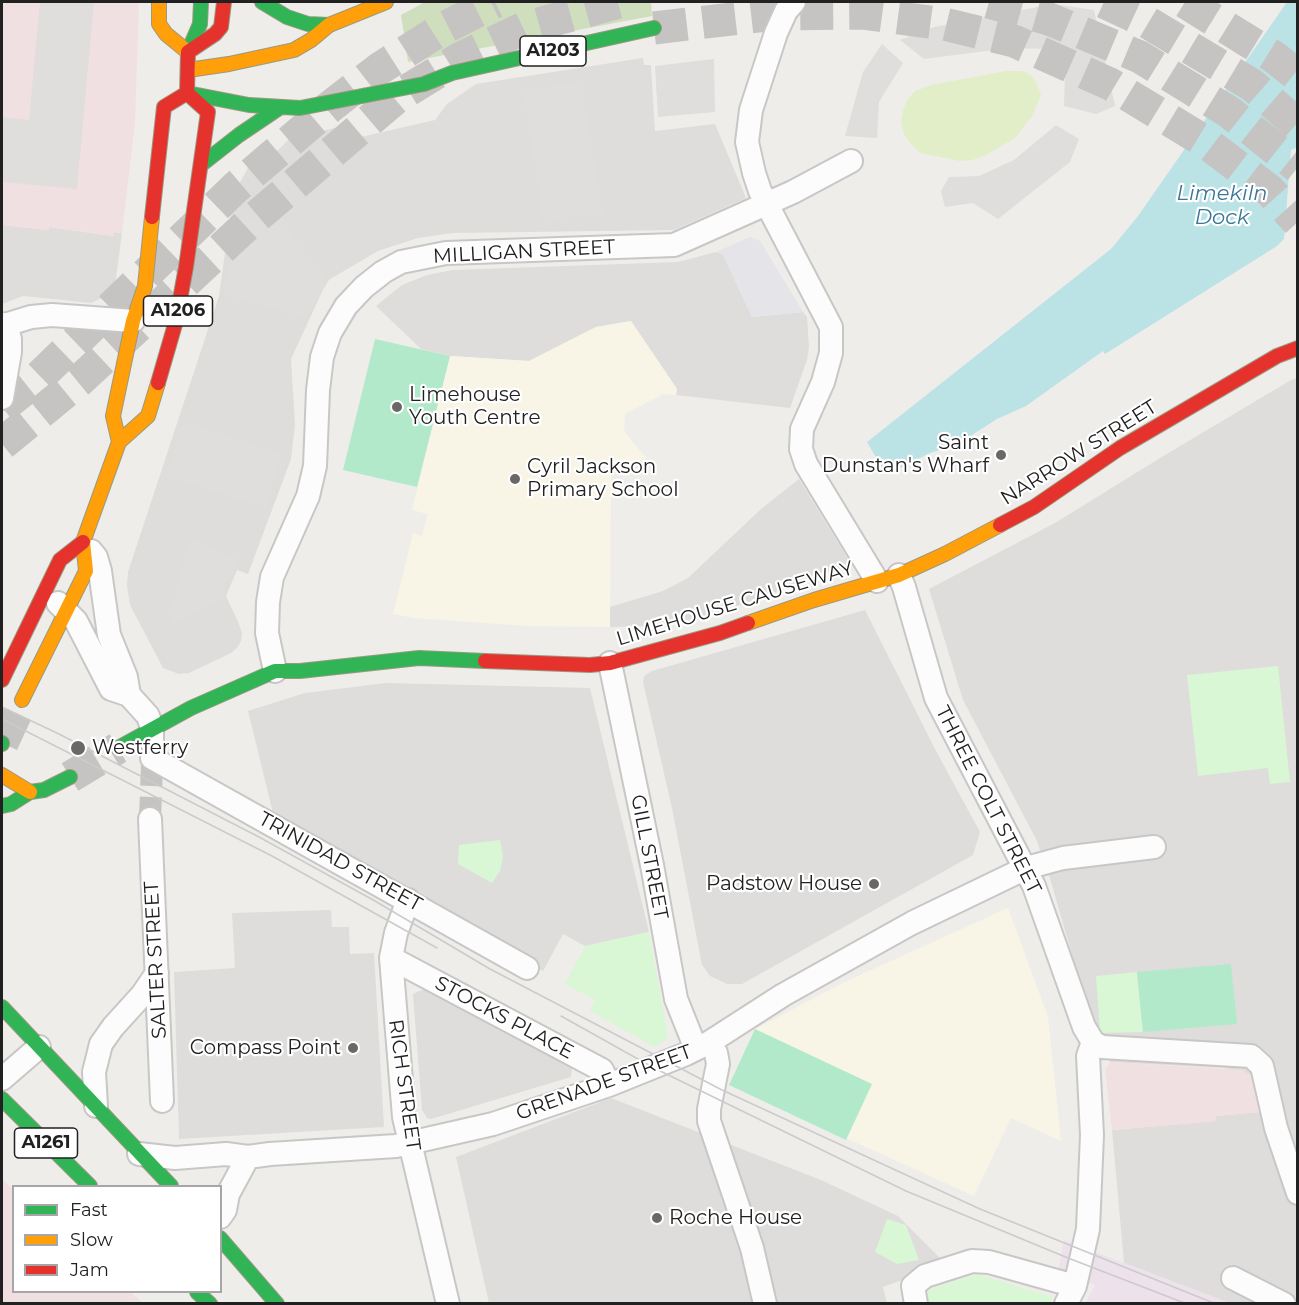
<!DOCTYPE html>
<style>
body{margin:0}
#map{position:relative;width:1299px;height:1305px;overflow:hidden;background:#efedea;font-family:Montserrat,sans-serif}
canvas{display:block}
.frame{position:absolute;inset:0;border:3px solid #212121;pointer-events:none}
.legend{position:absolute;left:12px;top:1185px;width:210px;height:108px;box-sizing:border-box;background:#fff;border:2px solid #a6a6a6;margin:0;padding:8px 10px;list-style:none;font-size:18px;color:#212121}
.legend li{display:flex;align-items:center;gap:12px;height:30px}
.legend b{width:30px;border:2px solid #a6a6a6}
</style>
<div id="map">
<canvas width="1299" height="1305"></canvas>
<div class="frame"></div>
<ul class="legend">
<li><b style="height:8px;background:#30b455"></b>Fast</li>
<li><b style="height:8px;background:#ff9f0a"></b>Slow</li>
<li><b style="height:8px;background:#e5322d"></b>Jam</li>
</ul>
</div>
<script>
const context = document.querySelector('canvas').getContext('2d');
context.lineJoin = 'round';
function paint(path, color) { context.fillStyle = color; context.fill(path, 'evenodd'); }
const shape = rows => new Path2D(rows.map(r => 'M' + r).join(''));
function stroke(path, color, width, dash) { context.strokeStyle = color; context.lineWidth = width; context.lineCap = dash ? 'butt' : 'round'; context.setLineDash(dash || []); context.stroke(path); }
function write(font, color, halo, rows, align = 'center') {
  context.font = font + ' Montserrat,sans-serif'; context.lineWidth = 4.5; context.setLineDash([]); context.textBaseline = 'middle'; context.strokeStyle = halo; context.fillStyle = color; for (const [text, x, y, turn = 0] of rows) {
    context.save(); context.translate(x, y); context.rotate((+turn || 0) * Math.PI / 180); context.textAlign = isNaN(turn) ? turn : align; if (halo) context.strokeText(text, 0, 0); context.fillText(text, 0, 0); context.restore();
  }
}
const residential = shape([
 [643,58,644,65,651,65,655,131,715,124,746,198,674,230,452,233,418,238,378,251,327,281,291,359,295,425,291,459,248,574,237,570,226,596,239,624,242,633,241,641,237,648,231,653,189,673,179,674,163,668,130,605,127,586,128,572,219,296,233,195,248,168,259,158,275,153,289,139,334,128,352,139,435,120,447,104,476,84],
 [2,225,48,230,49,227,113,236,114,232,122,233,115,286,108,295,91,303,23,296,2,304],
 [716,252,723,254,752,317,803,312,807,317,809,347,807,360,790,408,676,395,677,389,631,321,596,327,529,361,450,356,421,349,376,306,402,285,427,275,453,270,678,262],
 [1297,378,1297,1303,1229,1303,1124,1263,1112,1130,1215,1121,1215,1116,1260,1112,1250,1075,1224,1068,1110,1062,1094,1031,1049,875,1036,839,963,700,929,589,1055,523,1160,458,1291,380],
 [799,479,848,559,848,564,844,567,698,620,649,626,610,627,610,607,663,591,688,578,761,509],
 [865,610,935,749,980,832,973,855,742,984,727,984,710,976,702,965,672,808,643,682,644,676,652,671],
 [386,683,590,688,649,932,585,946,563,934,543,971,274,817,248,711,305,693],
 [331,910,332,927,349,927,350,954,374,953,384,1127,179,1139,174,972,235,968,232,913],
 [429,987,572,1068,571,1077,458,1111,431,1119,427,1118,422,1110,413,994],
 [611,1098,821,1180,898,1216,946,1264,883,1287,887,1303,489,1303,456,1157]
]);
const commercial = shape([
 [2,2,139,2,135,123,122,233,114,232,114,236,49,227,49,230,2,225],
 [1110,1062,1242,1070,1250,1075,1260,1112,1216,1116,1216,1121,1112,1130,1105,1069],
 [2,1179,13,1189,14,1292,130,1292,143,1303,2,1303]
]);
const industrial = shape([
 [1064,1240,1229,1303,1090,1303,1086,1302,1095,1285,1058,1271]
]);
const education = shape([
 [631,321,677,389,676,395,663,394,625,414,624,431,646,458,611,472,610,627,528,626,414,618,393,614,413,533,422,536,428,514,412,510,450,356,529,361,596,327],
 [1008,908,1048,1017,1061,1141,1011,1118,974,1196,729,1085,755,1029,847,981]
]);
const grass = shape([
 [1006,71,1023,71,1031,75,1036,82,1041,95,1032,116,1015,138,986,155,972,160,960,161,920,153,910,143,904,134,901,122,903,110,908,99,915,91,931,85]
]);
const forest = shape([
 [425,2,651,2,652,16,408,62,401,15]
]);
const park = shape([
 [1278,666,1290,782,1270,784,1268,768,1198,776,1187,675],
 [500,840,503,857,500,871,492,883,458,864,459,845],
 [649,932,668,1037,655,1047,590,1011,595,1000,565,984,585,946],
 [1137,972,1143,1032,1100,1033,1096,976],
 [887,1219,906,1225,919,1260,897,1264,875,1252],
 [977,1274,1053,1297,1049,1304,925,1304,928,1290]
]);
const pitch = shape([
 [375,339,450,356,417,487,343,470],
 [1231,964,1237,1024,1143,1032,1137,972],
 [755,1029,872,1084,846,1140,729,1085]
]);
const parking = shape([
 [40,2,94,2,77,189,2,182,2,117,29,120],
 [1053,4,1094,10,1115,106,1096,114,1064,106,1065,74,1051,49,1009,48,924,59,900,40,934,27],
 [882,44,903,63,879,102,877,138,845,136,863,72],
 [714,59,715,112,658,117,655,66],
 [581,82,603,217,543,218,523,91],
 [1056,125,1079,139,1070,162,998,219,973,203,945,207,941,191,949,177,979,176,1014,160],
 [273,212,329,280,306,318,223,294,242,218,268,220],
 [182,421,282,454,266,507,166,477],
 [190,539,238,558,220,601,174,623,169,615]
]);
const plaza = shape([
 [750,237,760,241,803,312,752,317,723,255,716,252]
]);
const water = shape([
 [1287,2,1297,2,1298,147,1291,150,1284,239,1277,246,1105,354,1103,351,1026,406,997,419,956,445,930,453,886,475,867,442,1111,249,1138,216]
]);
const streetTunnel = shape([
 [150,819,152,765]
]);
const secondaryTunnel = shape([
 [70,777,118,748]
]);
const primaryTunnel = shape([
 [2,743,22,700]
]);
const highwayTunnel = shape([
 [989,2,1049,19,1140,57,1229,112,1298,167],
 [1104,2,1147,22,1252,85,1298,125],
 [1185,2,1274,57,1298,76],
 [654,28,775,14,862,13,944,24,1014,41,1110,84,1204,141,1270,191,1298,222],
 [2,407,36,380,235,188,331,106,379,69,440,30,495,2],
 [2,444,80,380,249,223,397,97,459,59,524,28,619,2]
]);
const street = shape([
 [794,2,786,11,776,33,751,110,747,142,754,173,760,191,831,327,831,353,823,382,802,429,801,449,806,464,877,581],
 [2,326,31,317,52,315,133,321],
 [2,398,10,352,10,339,6,324],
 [91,551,96,557,100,571,109,635,126,677,129,695],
 [899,575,904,587,936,698,1034,886,1084,1027,1093,1042,1102,1047,1251,1056,1262,1066,1276,1128,1298,1193],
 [58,603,76,621,111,689,129,695,148,716,152,728,152,743],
 [610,663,652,865,676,999,696,1049],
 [275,671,267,633,268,602,272,577,308,496,315,466,318,390,322,357,330,333,346,306,364,287,383,272,401,262,446,253,674,245,793,192,851,161],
 [152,758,527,968],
 [150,819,162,1101],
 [408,900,396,933,391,958,404,1117,448,1304],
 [391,958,602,1070,609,1085],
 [710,1042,716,1053,718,1064,709,1109,709,1121,752,1248,765,1304],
 [2,1079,39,1047],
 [96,1106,94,1072,101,1044,113,1027,142,995,157,973],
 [139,1154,175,1158,226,1154,248,1157,270,1154,396,1146,493,1124,609,1085,686,1054,710,1042,783,995,912,923,1026,868,1063,858,1154,847],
 [220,1217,225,1210,228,1194,248,1157],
 [1233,1278,1284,1304],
 [916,1304,913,1286,925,1276,972,1261,989,1262,1075,1286],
 [1066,1304,1075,1286,1088,1229,1092,1135,1088,1056,1093,1042]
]);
const fast = shape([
 [262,2,287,17,308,24,329,25],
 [188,52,200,24,201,2],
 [187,93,249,105,300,108,424,84,452,73,654,28],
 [202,164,239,135,279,108],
 [2,743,2,744],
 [118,748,191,708,275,671,300,671,419,658,485,661],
 [2,806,11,804,30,792,44,790,70,777],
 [2,1007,171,1186],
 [2,1099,90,1186],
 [220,1238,277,1304],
 [197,1292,210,1304]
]);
const slow = shape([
 [159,2,159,24,166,34,188,52],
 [188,70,229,64,294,50,311,40,329,25,386,2],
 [119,442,113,416,133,321,145,286,152,217],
 [748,623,814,600,899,575,945,554,1000,525],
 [22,700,86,571,83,542,119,442,148,416,158,383],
 [2,775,30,792]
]);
const jam = shape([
 [188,52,215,34,221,27,224,2],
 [152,217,164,107,187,93],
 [158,383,176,321,186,267,208,112,187,93,188,52],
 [1000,525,1034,507,1120,448,1277,356,1298,348],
 [485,661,590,665,610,663,720,633,748,623],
 [2,680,60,560,83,542]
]);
const tram = shape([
 [2,707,59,734,259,837,375,901,490,969,722,1090,980,1209,1216,1304],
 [2,719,272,856,437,948],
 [561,1016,654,1068,906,1191,1068,1258,1187,1304]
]);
const markers = [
 [397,407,6,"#696867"],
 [1001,455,6,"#696867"],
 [515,479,6,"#696867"],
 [78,748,8,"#696867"],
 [874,884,6,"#696867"],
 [353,1048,6,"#696867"],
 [657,1218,6,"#696867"]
];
const shields = [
 [553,51,66],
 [178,311,69],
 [46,1143,63]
];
const shieldNames = [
 ["A1203",553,51],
 ["A1206",178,311],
 ["A1261",46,1143]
];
const streetNames = [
 ["MILLIGAN STREET",524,252,-3],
 ["NARROW STREET",1079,453,-32],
 ["LIMEHOUSE CAUSEWAY",735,604,-17],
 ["THREE COLT STREET",988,800,63],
 ["GILL STREET",649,857,79],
 ["TRINIDAD STREET",340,862,29],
 ["SALTER STREET",156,960,-93],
 ["STOCKS PLACE",504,1018,28],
 ["GRENADE STREET",604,1083,-20],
 ["RICH STREET",404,1085,82]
];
const poiNames = [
 ["Limehouse",409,395],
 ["Youth Centre",409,418],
 ["Saint",989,443,"right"],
 ["Dunstan's Wharf",989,466,"right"],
 ["Cyril Jackson",527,467],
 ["Primary School",527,490],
 ["Westferry",92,748],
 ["Padstow House",862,884,"right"],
 ["Compass Point",341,1048,"right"],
 ["Roche House",669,1218]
];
const waterNames = [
 ["Limekiln",1222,194],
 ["Dock",1222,218]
];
paint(residential, '#dedddb');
paint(commercial, '#f1e0e1');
paint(industrial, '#ede2eb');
paint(education, '#f8f5e7');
paint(grass, '#e1eec7');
paint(forest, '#cfdfbe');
paint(park, '#d9f6d5');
paint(pitch, '#b2e9ca');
paint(parking, '#dfdedd');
paint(plaza, '#e4e4e9');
paint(water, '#bbe2e4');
stroke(streetTunnel, '#c6c4c2', 22, [22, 11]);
stroke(secondaryTunnel, '#c6c4c2', 32, [32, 16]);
stroke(primaryTunnel, '#c6c4c2', 33, [33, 16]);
stroke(highwayTunnel, '#c6c4c2', 33, [33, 16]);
stroke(street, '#c8c7c6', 26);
stroke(fast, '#9b9980', 16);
stroke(slow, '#9b9980', 16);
stroke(jam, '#9b9980', 16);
stroke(street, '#fdfcfc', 22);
stroke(fast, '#30b455', 14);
stroke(slow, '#ff9f0a', 14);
stroke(jam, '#e5322d', 14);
stroke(tram, '#cbcbcb', 1.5);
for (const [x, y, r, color] of markers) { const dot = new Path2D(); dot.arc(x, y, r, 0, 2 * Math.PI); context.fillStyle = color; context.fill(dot); stroke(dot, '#fff', 2); }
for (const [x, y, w] of shields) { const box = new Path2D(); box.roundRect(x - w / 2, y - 15, w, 30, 4.5); context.fillStyle = '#fff'; context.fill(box); stroke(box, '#212121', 1.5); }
write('bold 18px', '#212121', null, shieldNames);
write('20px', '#212121', '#fff', streetNames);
write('20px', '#212121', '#fff', poiNames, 'left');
write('italic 21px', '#3b7797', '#fff', waterNames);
</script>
